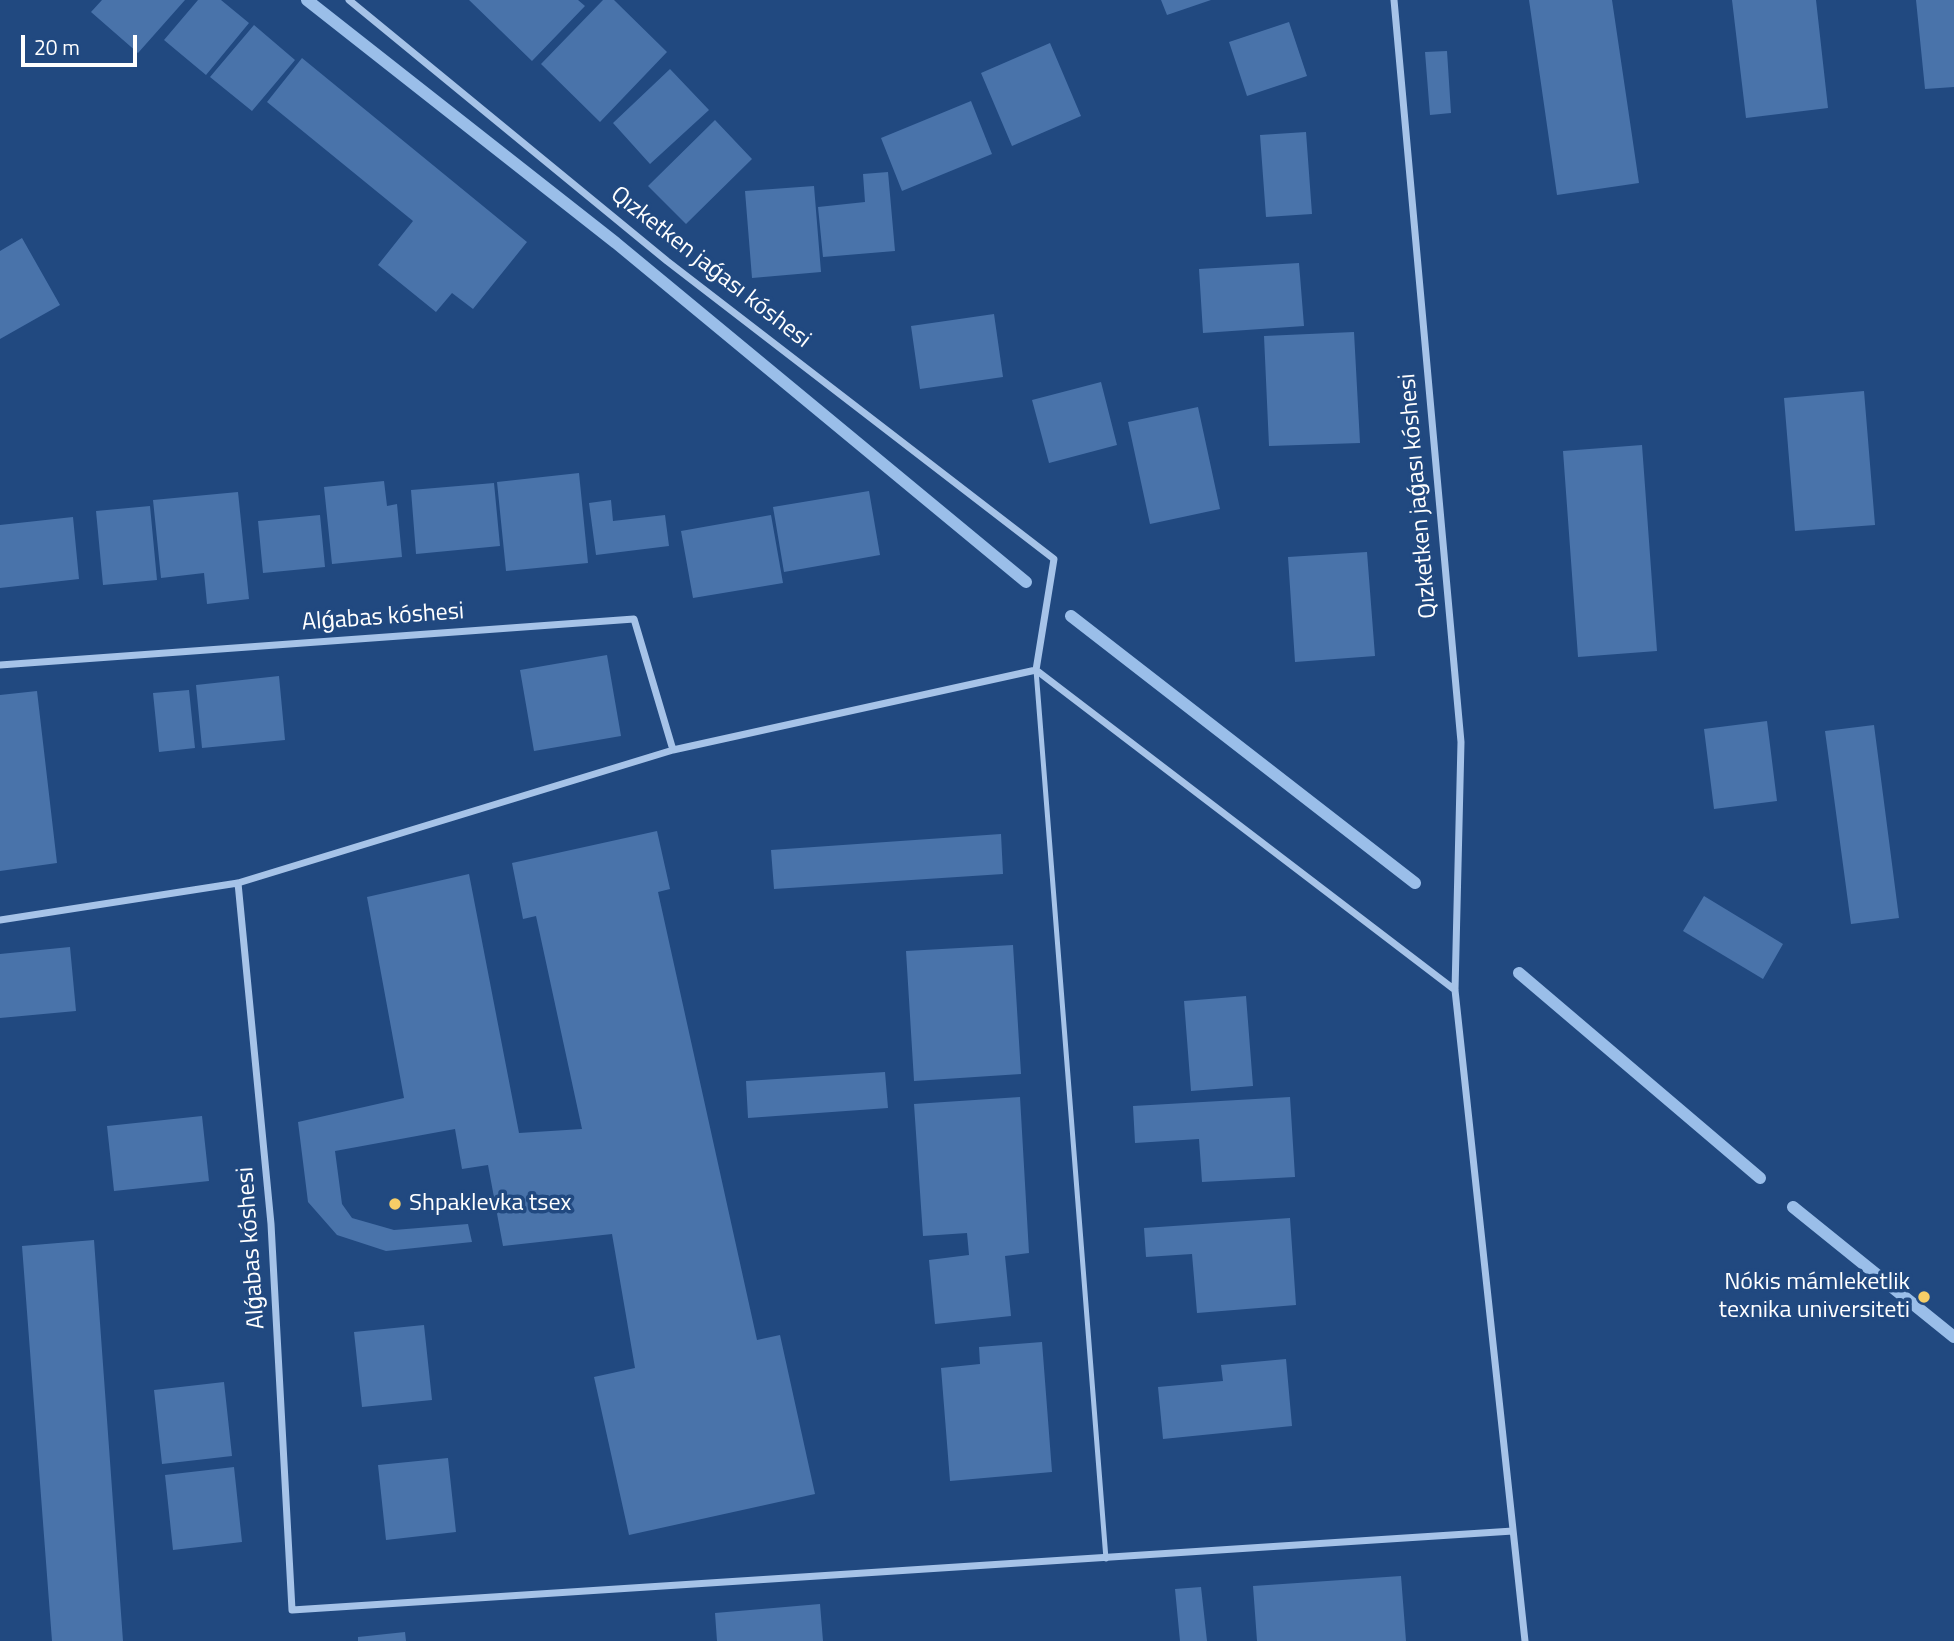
<!DOCTYPE html>
<meta charset="utf-8">
<style>
body{margin:0}
#map{position:relative;width:1954px;height:1641px;overflow:hidden;background:#214980;font-family:"Titillium Web",sans-serif}
canvas{display:block}
.scale{position:absolute;left:21px;top:35px;width:116px;height:32px;box-sizing:border-box;border:4px solid #fff;border-top:0;padding-left:9px;font-size:21px;line-height:24px;white-space:nowrap;color:#fff;-webkit-text-stroke:5px #214980;paint-order:stroke}
</style>
<div id="map">
<canvas width="1954" height="1641"></canvas>
<div class="scale">20 m</div>
</div>
<script>
const context = document.querySelector('canvas').getContext('2d');
context.lineJoin = 'round';
const shape = rows => new Path2D(rows.map(r => 'M' + r).join(''));
function stroke(path, color, width, dash) { context.strokeStyle = color; context.lineWidth = width; context.lineCap = dash ? 'butt' : 'round'; context.setLineDash(dash || []); context.stroke(path); }
function paint(path, color) { context.fillStyle = color; context.fill(path, 'evenodd'); }
function write(font, color, halo, rows, align = 'center') {
  context.font = font + ' "Titillium Web",sans-serif'; context.lineWidth = 7; context.setLineDash([]); context.textBaseline = 'middle'; context.strokeStyle = halo; context.fillStyle = color; for (const [text, x, y, turn = 0] of rows) {
    context.save(); context.translate(x, y); context.rotate((+turn || 0) * Math.PI / 180); context.textAlign = isNaN(turn) ? turn : align; if (halo) context.strokeText(text, 0, 0); context.fillText(text, 0, 0); context.restore();
  }
}
const stream = shape([
 [307,0,616,243,1026,582],
 [1071,616,1415,883],
 [1519,973,1760,1178],
 [1793,1207,1954,1337]
]);
const building = shape([
 [102,0,185,0,138,53,91,12],
 [198,0,221,0,249,23,206,75,164,40],
 [469,0,578,0,585,6,532,61],
 [603,0,614,0,667,52,600,122,541,64],
 [1161,0,1211,0,1167,15],
 [1529,0,1612,0,1639,183,1557,195],
 [1732,0,1816,0,1828,108,1746,118],
 [1916,0,1954,0,1954,87,1925,89],
 [1289,22,1307,76,1247,96,1229,42],
 [254,25,295,60,252,111,210,77],
 [1050,43,1081,116,1012,146,981,73],
 [1447,51,1451,113,1430,115,1425,52],
 [302,58,527,242,473,309,452,293,436,312,378,265,413,221,267,102],
 [670,69,709,110,650,164,613,123],
 [971,101,992,154,902,191,881,138],
 [715,120,752,159,686,224,648,186],
 [1306,132,1312,214,1266,217,1260,135],
 [888,172,895,251,823,257,818,207,865,202,863,174],
 [814,186,821,272,752,278,745,191],
 [22,238,60,305,0,339,0,251],
 [1299,263,1304,326,1203,333,1199,269],
 [994,314,1003,377,920,389,911,326],
 [1354,332,1360,443,1269,446,1264,336],
 [1101,382,1117,445,1049,463,1032,400],
 [1864,391,1875,525,1795,531,1784,398],
 [1198,407,1220,509,1150,524,1128,422],
 [1642,445,1657,651,1578,657,1563,451],
 [579,473,588,563,506,571,497,482],
 [384,481,387,506,397,504,402,557,332,564,324,487],
 [494,483,500,546,416,554,411,490],
 [869,491,880,555,784,572,773,507],
 [238,492,249,599,207,604,204,573,161,578,153,500],
 [611,500,613,521,665,515,669,546,596,555,589,503],
 [150,506,157,580,103,585,96,511],
 [320,515,325,567,263,573,258,521],
 [771,515,783,583,693,598,681,531],
 [73,517,79,579,0,588,0,525],
 [1367,552,1375,656,1295,662,1288,557],
 [607,655,621,736,534,751,520,670],
 [279,676,285,740,202,748,196,685],
 [189,690,195,748,159,752,153,693],
 [37,691,57,863,0,871,0,695],
 [1767,721,1777,801,1714,809,1704,729],
 [1874,725,1899,918,1851,924,1825,731],
 [657,831,670,889,658,892,757,1340,780,1335,815,1494,629,1535,594,1377,635,1368,612,1234,503,1246,488,1165,462,1169,455,1129,335,1151,342,1204,352,1218,394,1230,468,1224,472,1242,386,1251,337,1235,308,1202,298,1122,404,1098,367,897,469,874,519,1133,582,1129,536,916,523,919,512,863],
 [1001,834,1003,874,774,889,771,850],
 [1704,896,1783,944,1763,979,1683,931],
 [1013,945,1021,1074,914,1081,906,951],
 [70,947,76,1011,0,1018,0,954],
 [1246,996,1253,1086,1191,1091,1184,1001],
 [885,1072,888,1108,748,1118,746,1081],
 [1020,1097,1029,1253,1005,1256,1011,1316,935,1324,929,1260,969,1255,967,1233,923,1236,914,1104],
 [1290,1097,1295,1177,1202,1182,1199,1139,1135,1143,1133,1106],
 [202,1116,209,1181,114,1191,107,1126],
 [1290,1218,1296,1305,1197,1313,1192,1254,1146,1257,1144,1228],
 [94,1240,123,1641,52,1641,22,1246],
 [424,1325,432,1400,362,1407,354,1332],
 [1042,1342,1052,1472,950,1481,941,1368,980,1364,979,1347],
 [1286,1359,1292,1426,1163,1439,1158,1387,1223,1381,1221,1365],
 [224,1382,232,1456,162,1464,154,1390],
 [448,1458,456,1532,386,1540,378,1465],
 [234,1467,242,1542,173,1550,165,1475],
 [1401,1576,1406,1641,1257,1641,1253,1586],
 [1201,1587,1207,1641,1180,1641,1175,1589],
 [820,1604,823,1641,717,1641,715,1613],
 [405,1632,406,1641,358,1641,358,1637]
]);
const lane = shape([
 [1036,670,1106,1559]
]);
const street = shape([
 [349,0,667,261,1054,559,1036,670],
 [1394,0,1461,742,1455,990,1525,1641],
 [0,665,634,619,673,750],
 [1036,670,1455,990],
 [238,883,271,1224,292,1610,1513,1531],
 [0,920,238,883,673,750,1036,670]
]);
const markers = [
 [395,1204,7,"#f5cd67"],
 [1924,1297,7,"#f5cd67"]
];
const streetNames = [
 ["Qızketken jaǵası kóshesi",710,268,38],
 ["Qızketken jaǵası kóshesi",1419,496,-95],
 ["Alǵabas kóshesi",383,618,-4],
 ["Alǵabas kóshesi",252,1248,-94]
];
const poiNames = [
 ["Shpaklevka tsex",409,1204],
 ["Nókis mámleketlik",1910,1283,"right"],
 ["texnika universiteti",1910,1311,"right"]
];
stroke(stream, '#9abee9', 12);
paint(building, '#4973aa');
stroke(lane, '#a6c3e8', 5);
stroke(street, '#a6c3e8', 7);
for (const [x, y, r, color] of markers) { const dot = new Path2D(); dot.arc(x, y, r, 0, 2 * Math.PI); context.fillStyle = color; context.fill(dot); stroke(dot, '#214980', 2.5); }
write('24px', '#fff', '#214980', streetNames);
write('24px', '#fff', '#214980', poiNames, 'left');
</script>
